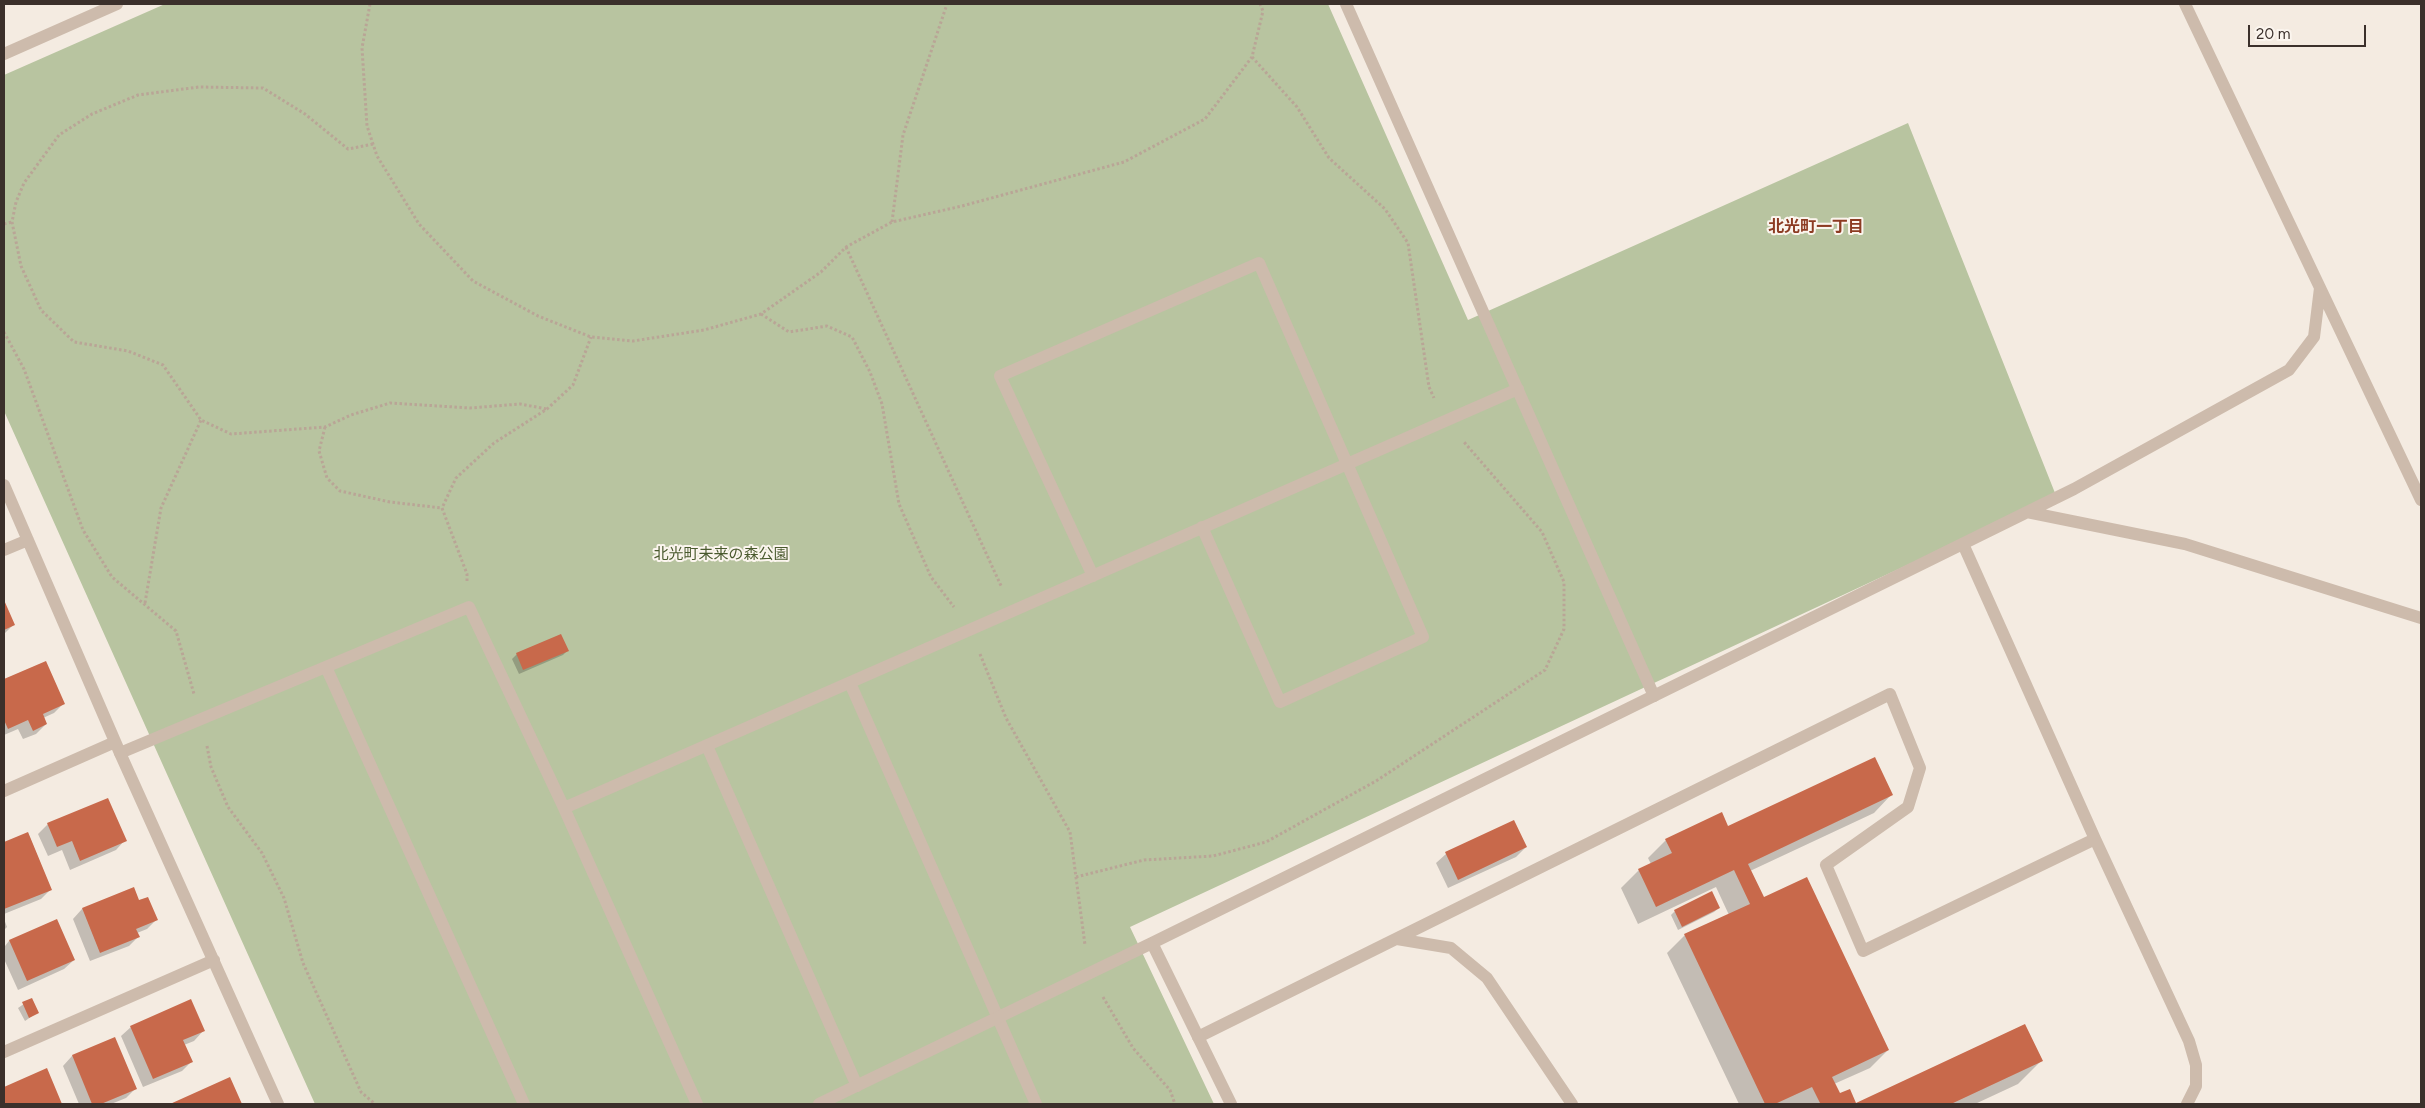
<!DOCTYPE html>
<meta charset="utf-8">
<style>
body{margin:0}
#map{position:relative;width:2425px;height:1108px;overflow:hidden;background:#f4ebe1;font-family:Figtree,sans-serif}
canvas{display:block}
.frame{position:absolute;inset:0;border:5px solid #3b302b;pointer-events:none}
.scale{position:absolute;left:2248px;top:25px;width:118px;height:22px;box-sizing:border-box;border:2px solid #3b302b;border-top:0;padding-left:6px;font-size:15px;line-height:18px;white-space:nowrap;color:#3b302b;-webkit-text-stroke:4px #fbf5ee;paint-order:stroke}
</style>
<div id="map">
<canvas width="2425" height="1108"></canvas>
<div class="frame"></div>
<div class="scale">20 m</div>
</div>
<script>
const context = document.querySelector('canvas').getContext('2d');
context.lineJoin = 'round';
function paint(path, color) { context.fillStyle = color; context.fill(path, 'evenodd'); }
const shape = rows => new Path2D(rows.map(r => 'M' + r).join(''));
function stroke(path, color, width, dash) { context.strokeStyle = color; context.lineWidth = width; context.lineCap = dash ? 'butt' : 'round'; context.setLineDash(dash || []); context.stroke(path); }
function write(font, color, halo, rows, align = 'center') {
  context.font = font + ' Figtree,"Noto Sans JP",sans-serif'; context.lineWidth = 4; context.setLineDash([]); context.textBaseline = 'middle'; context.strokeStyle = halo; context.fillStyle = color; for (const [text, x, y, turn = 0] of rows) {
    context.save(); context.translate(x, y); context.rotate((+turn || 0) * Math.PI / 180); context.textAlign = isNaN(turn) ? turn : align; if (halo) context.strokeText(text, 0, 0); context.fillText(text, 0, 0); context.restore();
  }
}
const green = shape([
 [165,4,1328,4,1468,320,1908,123,2055,493,1946,547,1130,927,1214,1104,315,1104,4,411,4,75]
]);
const shadow = shape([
 [4,603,13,625,4,634],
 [567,651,563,655,519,674,512,659,517,654],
 [45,662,63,704,54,713,43,718,46,724,36,734,23,739,18,729,4,735,4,681],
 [1891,795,1874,813,1750,871,1763,899,1888,1050,1870,1068,1834,1084,1839,1095,1849,1091,1856,1104,1739,1104,1667,953,1685,935,1729,915,1716,887,1638,924,1621,888,1639,870,1651,864,1648,858,1666,840],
 [48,824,125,840,116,850,70,870,62,850,48,856,38,834],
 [28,833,51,889,41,899,4,914,4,843],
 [1526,847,1516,857,1448,888,1436,863,1446,854],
 [134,889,139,902,156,920,147,929,137,933,138,937,129,946,90,961,73,919,82,909],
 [1719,908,1714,912,1678,930,1671,915,1675,911],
 [4,919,7,927,4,930],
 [56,920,74,960,64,969,18,990,4,959,4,943,5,946,9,941],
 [31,999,38,1012,25,1021,18,1008],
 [2024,1025,2041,1061,2018,1084,1975,1104,1856,1104],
 [131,1027,203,1031,194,1041,184,1045,191,1062,182,1071,143,1087,121,1036],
 [115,1039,136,1088,126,1098,111,1104,79,1104,63,1066,72,1056],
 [46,1070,60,1104,4,1104,4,1088],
 [229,1079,241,1104,173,1104]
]);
const building = shape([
 [4,600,15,625,4,630],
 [561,634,569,651,523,670,516,653],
 [46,661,65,704,43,714,47,724,33,731,28,720,8,729,4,720,4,679],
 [1875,757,1893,795,1748,864,1764,897,1807,877,1889,1050,1832,1077,1840,1093,1850,1089,1856,1103,2025,1024,2043,1061,1951,1104,1817,1104,1820,1103,1812,1087,1775,1104,1765,1104,1684,934,1750,904,1734,870,1656,907,1638,869,1672,853,1665,839,1722,812,1728,826],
 [108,798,127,841,80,861,72,841,57,847,47,823],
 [1514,820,1527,847,1458,880,1445,852],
 [28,832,52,890,4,909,4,842],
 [134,887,139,900,148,897,158,920,136,929,140,937,100,953,82,908],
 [1712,891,1720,908,1682,927,1674,910],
 [57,919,75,960,27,981,9,940],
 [32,998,39,1013,29,1018,22,1002],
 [191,999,205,1031,183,1040,193,1062,153,1079,130,1026],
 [115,1037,137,1089,101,1104,92,1104,72,1055],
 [47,1068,62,1104,4,1104,4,1087],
 [230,1077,242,1104,170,1104]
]);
const path = shape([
 [370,4,362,48,367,126,377,156,419,224,473,281,538,316,591,337,633,341,704,330,761,314,821,272,846,247,892,222,962,206,1124,162,1205,119,1252,57,1263,11,1260,4],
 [1252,57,1297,107,1329,158,1385,209,1408,243,1429,387,1434,398],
 [373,144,348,149,305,114,263,88,199,87,138,95,92,114,59,135,24,183,16,202,12,222,21,266,41,310,74,342,128,351,163,365,201,420,231,434,325,427,351,415,390,403,470,408,520,404,547,409],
 [892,222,903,135,947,4],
 [4,224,12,222],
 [846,247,1002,588],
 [761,314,789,332,827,326,852,337,870,372,882,404,899,504,931,577,954,607],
 [4,332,24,369,83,530,112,577,176,631,194,694],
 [325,427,319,451,327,478,340,491,390,502,442,508],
 [467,581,467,574,442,508,456,478,494,443,547,409,573,385,591,337],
 [145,603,161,508,201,420],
 [980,654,1006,718,1070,832,1085,945],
 [207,746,211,767,228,807,262,853,284,898,303,963,361,1092,375,1104],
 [1076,877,1144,860,1213,856,1266,842,1376,781,1545,670,1564,629,1564,582,1542,532,1464,442],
 [1103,997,1133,1048,1170,1090,1175,1104]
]);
const service = shape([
 [1346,4,1654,696],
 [1963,544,2095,839,2189,1041,2196,1065,2196,1086,2187,1104],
 [1093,576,1000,376,1259,263,1423,637,1280,702,1202,527],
 [326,667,524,1104],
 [850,683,1036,1104],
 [707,746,857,1086],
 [120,753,469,607,564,808,1518,389],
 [564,808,697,1104],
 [1397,939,1451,948,1487,978,1572,1104],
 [1198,1037,1890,694,1920,768,1908,807,1826,865,1863,951,2095,839]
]);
const minor = shape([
 [2185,4,2421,500],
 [4,54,117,4],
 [4,485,120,753,278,1104],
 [2027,512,2185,544,2421,618],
 [4,550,28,540],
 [4,791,115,742],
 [1152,943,1231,1104],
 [4,1052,214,960],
 [819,1104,1152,943,2074,489,2289,370,2314,337,2320,288]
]);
const parkNames = [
 ["北光町未来の森公園",721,555]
];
const neighbourhoodNames = [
 ["北光町一丁目",1816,227]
];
paint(green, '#b8c4a0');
paint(shadow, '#0003');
paint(building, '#c8694b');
stroke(path, '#b9a596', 3, [2.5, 2.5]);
stroke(service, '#cdbbac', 12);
stroke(minor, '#cdbbac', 12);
write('15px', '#4a5a2e', '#fbf5ee', parkNames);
write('bold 16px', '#8c3b22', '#fbf5ee', neighbourhoodNames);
</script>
